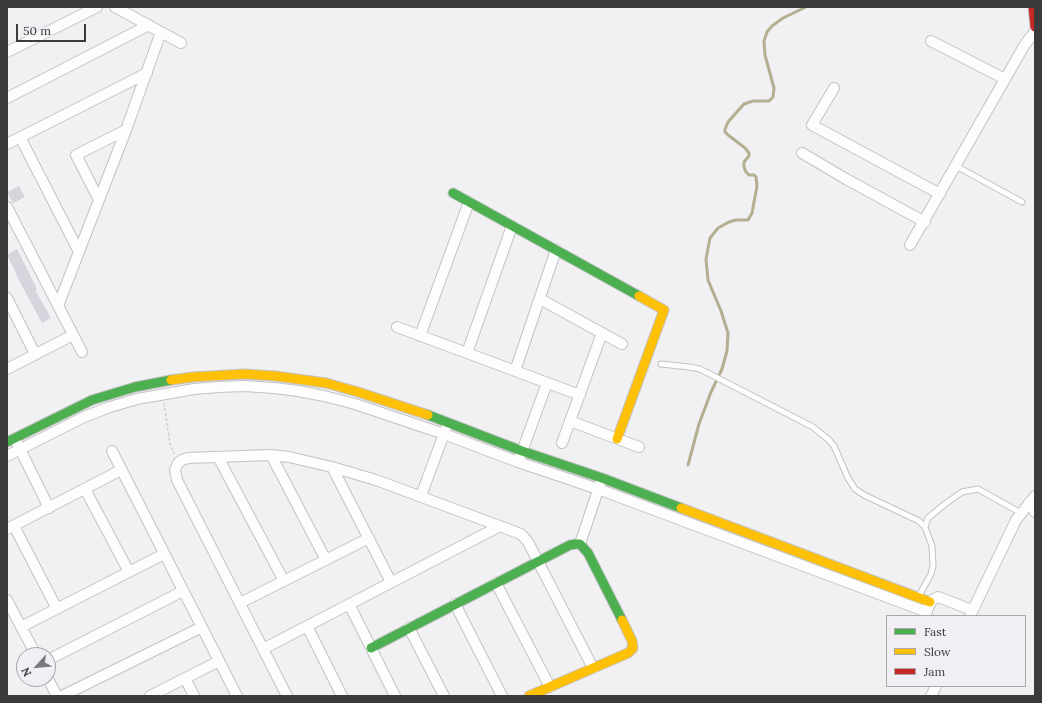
<!DOCTYPE html>
<style>
body{margin:0}
#map{position:relative;width:1042px;height:703px;overflow:hidden;background:#f1f0f2;font-family:Lora,serif}
canvas{display:block}
.frame{position:absolute;inset:0;border:8px solid #3b3a3c;pointer-events:none}
.legend{position:absolute;left:886px;top:615px;width:140px;height:72px;box-sizing:border-box;background:#f1eff3;border:1px solid #a8a7aa;margin:0;padding:5px 7px;list-style:none;font-size:12px;color:#3b3a3c}
.legend li{display:flex;align-items:center;gap:8px;height:20px}
.legend b{width:20px;border:1px solid #a8a7aa}
.north{position:absolute;left:16px;top:647px;width:40px;height:40px;box-sizing:border-box;background:#f1eff3;border:1px solid #a8a7aa;border-radius:50%;rotate:243deg;font-size:11px;font-weight:700;line-height:16px;text-align:center;color:#3b3a3c}
.north::after{content:'';display:block;margin:auto;width:14px;height:18px;background:#7b7a7c;clip-path:polygon(50% 0,100% 100%,50% 72%,0 100%)}
.scale{position:absolute;left:16px;top:24px;width:70px;height:18px;box-sizing:border-box;border:2px solid #3b3a3c;border-top:0;padding-left:5px;font-size:12px;line-height:14px;white-space:nowrap;color:#3b3a3c;-webkit-text-stroke:3px #f1eff3;paint-order:stroke}
</style>
<div id="map">
<canvas width="1042" height="703"></canvas>
<div class="frame"></div>
<ul class="legend">
<li><b style="height:5px;background:#4caf50"></b>Fast</li>
<li><b style="height:5px;background:#ffc107"></b>Slow</li>
<li><b style="height:5px;background:#c62828"></b>Jam</li>
</ul>
<div class="north">N</div>
<div class="scale">50 m</div>
</div>
<script>
const context = document.querySelector('canvas').getContext('2d');
context.lineJoin = 'round';
const shape = rows => new Path2D(rows.map(r => 'M' + r).join(''));
function stroke(path, color, width, dash) { context.strokeStyle = color; context.lineWidth = width; context.lineCap = dash ? 'butt' : 'round'; context.setLineDash(dash || []); context.stroke(path); }
function paint(path, color) { context.fillStyle = color; context.fill(path, 'evenodd'); }
const stream = shape([
 [688,465,699,424,711,392,722,369,727,351,728,333,721,311,708,280,706,259,710,238,718,228,729,222,736,220,748,220,752,213,757,186,756,177,754,175,749,175,746,172,744,167,744,162,749,156,749,153,745,148,728,135,725,132,725,129,728,122,744,104,753,101,769,101,773,97,774,88,765,55,764,41,767,32,772,26,783,18,806,7]
]);
const building = shape([
 [19,186,25,197,13,203,7,192],
 [17,249,37,289,35,290,51,318,42,323,15,273,16,273,7,255]
]);
const path = shape([
 [164,403,170,444,174,454]
]);
const lane = shape([
 [956,166,1022,202],
 [661,364,689,367,700,369,813,427,829,440,834,446,848,478,855,489,864,495,919,521,925,527,932,546,933,566,931,574,919,596],
 [925,527,928,518,945,504,962,492,978,489,1021,513]
]);
const street = shape([
 [115,7,181,43],
 [931,41,1005,79],
 [7,52,97,7],
 [834,88,812,125,940,194],
 [7,98,149,25],
 [20,137,79,252],
 [7,144,147,73],
 [802,153,846,179,925,222],
 [99,200,76,155,126,130],
 [7,207,82,352],
 [910,245,1024,46,1035,31],
 [7,298,35,354],
 [540,299,622,344],
 [58,306,126,130,161,32],
 [397,327,580,395],
 [420,336,469,202],
 [467,353,512,226],
 [7,369,73,335],
 [515,371,556,250],
 [570,421,639,447],
 [17,443,49,508],
 [562,443,602,333],
 [112,451,237,696],
 [271,455,326,560],
 [7,456,84,417,110,407,137,399,194,389,219,387,244,386,274,388,298,391,324,396,355,404,444,434,518,462,598,489,927,612],
 [218,457,284,581],
 [520,457,547,383],
 [332,467,391,582],
 [85,489,129,572],
 [421,496,446,428],
 [1029,503,1035,512],
 [14,526,57,609],
 [7,529,121,470],
 [580,544,600,484],
 [496,583,550,687],
 [7,600,36,655],
 [240,603,369,538],
 [349,604,395,696],
 [455,604,502,696],
 [928,608,932,600,938,597,972,610],
 [970,616,1016,520,1035,496],
 [307,626,342,696],
 [21,627,164,554],
 [409,628,444,696],
 [263,649,500,526],
 [48,660,183,591],
 [185,678,194,696],
 [48,679,57,696],
 [62,696,202,627],
 [150,696,219,661],
 [287,696,177,480,175,470,178,463,182,460,188,458,271,455,289,457,332,467,376,480,521,534,528,542,593,668],
 [931,696,936,686]
]);
const fast = shape([
 [453,193,639,296],
 [428,415,522,451,602,478,681,508],
 [7,442,92,400,135,387,171,380],
 [371,648,570,545,576,544,580,544,588,553,622,620]
]);
const slow = shape([
 [171,380,193,377,244,374,275,376,326,383,358,392,428,415],
 [617,439,664,310,639,296],
 [681,508,930,602],
 [529,696,628,653,633,648,632,641,622,620]
]);
const jam = shape([
 [1033,7,1035,27]
]);
stroke(stream, '#b4af91', 3);
paint(building, '#d8d4dd');
stroke(lane, '#c3c2c4', 7);
stroke(street, '#c3c2c4', 12);
stroke(fast, '#c3c2c4', 11);
stroke(slow, '#c3c2c4', 11);
stroke(jam, '#c3c2c4', 11);
stroke(path, '#cfced0', 1.5, [3, 2]);
stroke(lane, '#fdfdfd', 5);
stroke(street, '#fdfdfd', 10);
stroke(fast, '#4caf50', 9);
stroke(slow, '#ffc107', 9);
stroke(jam, '#c62828', 9);
</script>
